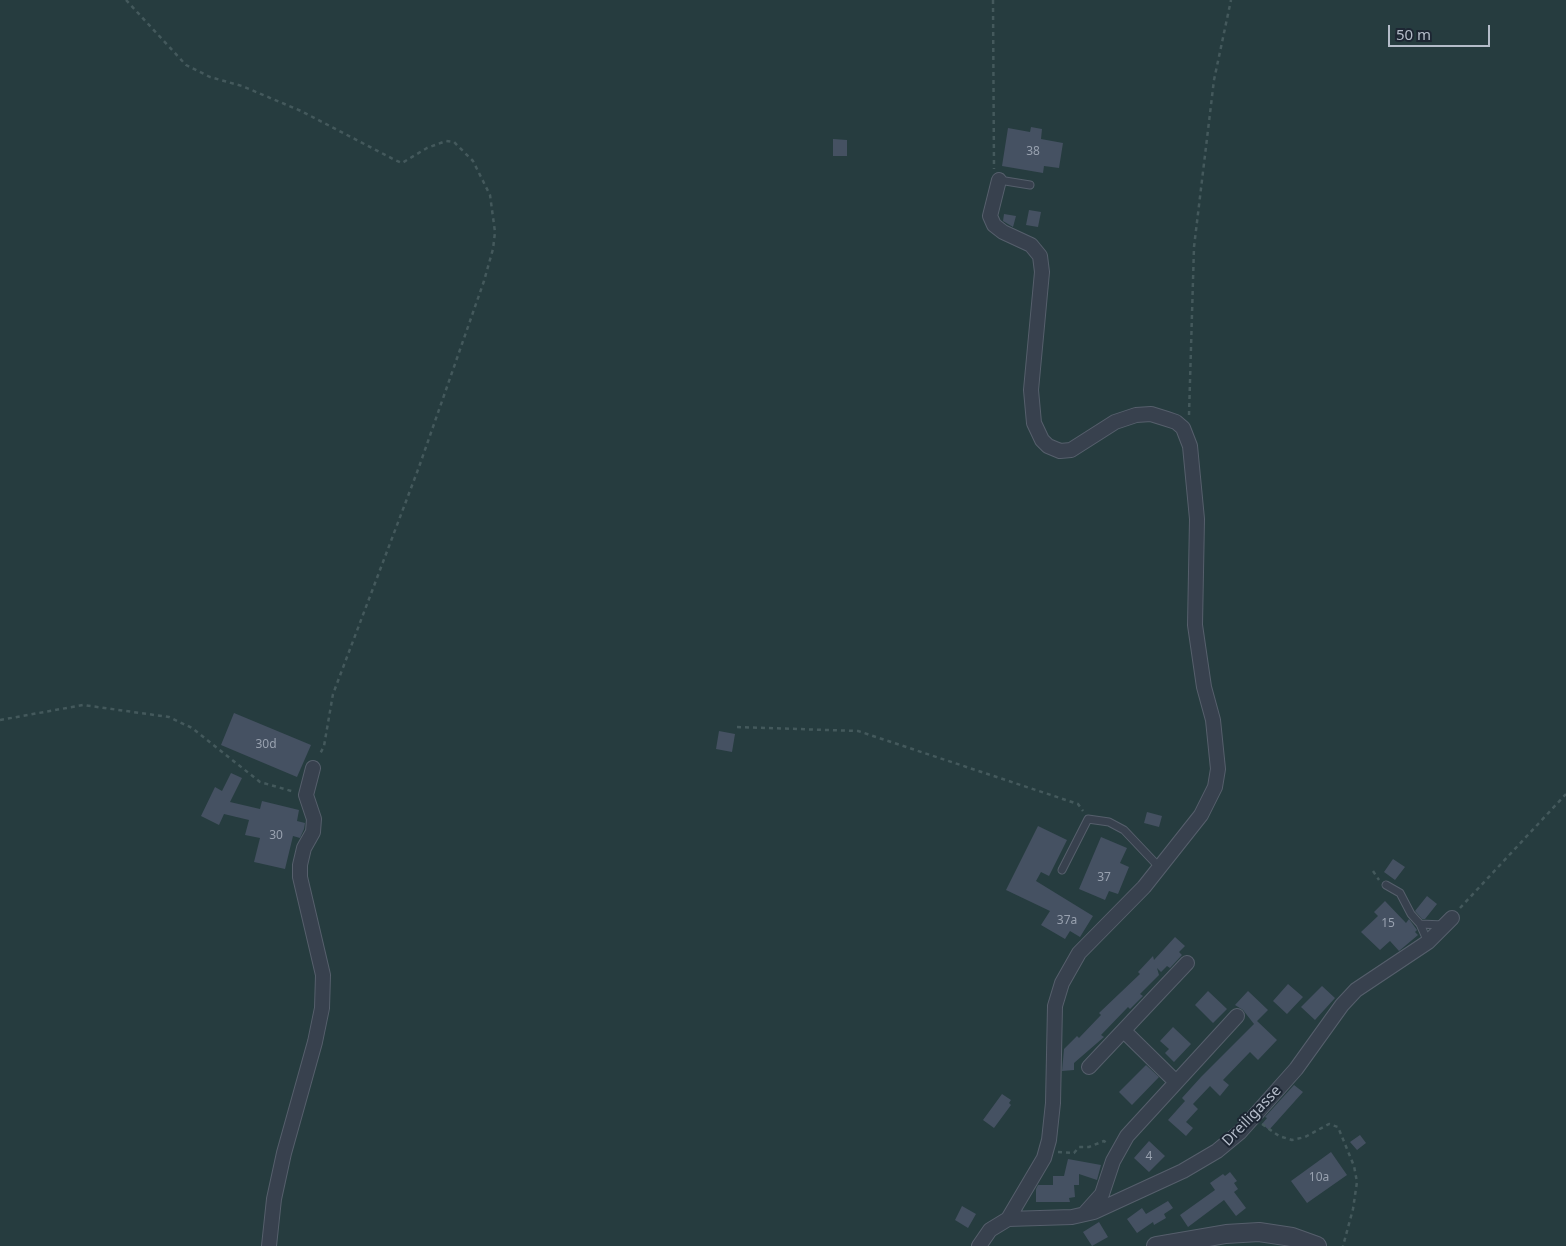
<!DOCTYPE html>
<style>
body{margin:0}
#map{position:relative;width:1566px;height:1246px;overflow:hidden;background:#242f3e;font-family:"Noto Sans",sans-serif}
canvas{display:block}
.scale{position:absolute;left:1388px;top:25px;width:102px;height:22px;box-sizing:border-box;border:2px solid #b4bcc9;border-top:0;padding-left:6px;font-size:15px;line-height:18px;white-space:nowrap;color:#b4bcc9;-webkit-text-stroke:4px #1d2633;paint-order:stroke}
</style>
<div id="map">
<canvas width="1566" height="1246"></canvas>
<div class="scale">50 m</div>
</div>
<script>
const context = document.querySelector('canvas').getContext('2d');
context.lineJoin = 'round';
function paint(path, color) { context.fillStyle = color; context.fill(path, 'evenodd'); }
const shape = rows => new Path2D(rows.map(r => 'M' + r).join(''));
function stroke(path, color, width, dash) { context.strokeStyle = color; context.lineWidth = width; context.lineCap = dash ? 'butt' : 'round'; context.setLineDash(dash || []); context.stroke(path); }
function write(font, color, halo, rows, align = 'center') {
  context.font = font + ' "Noto Sans",sans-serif'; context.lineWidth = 4; context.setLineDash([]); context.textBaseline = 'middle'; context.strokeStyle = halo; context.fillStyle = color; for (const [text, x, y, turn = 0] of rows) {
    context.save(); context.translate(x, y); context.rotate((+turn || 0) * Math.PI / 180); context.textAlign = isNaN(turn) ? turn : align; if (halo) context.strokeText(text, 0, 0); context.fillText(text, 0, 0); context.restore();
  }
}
const green = shape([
 [0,0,1566,0,1566,1246,0,1246]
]);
const building = shape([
 [1031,127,1042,129,1041,139,1063,143,1059,168,1044,166,1043,173,1002,166,1008,128,1030,132],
 [833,139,847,140,847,156,833,156],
 [1029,210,1041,212,1038,227,1026,225],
 [1004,214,1016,216,1013,227,1003,221],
 [234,713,311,745,297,777,221,745],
 [719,731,735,734,732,752,716,749],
 [231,773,242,778,230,802,260,809,262,801,299,810,297,821,305,823,304,829,300,838,293,836,285,869,254,862,260,838,245,835,249,820,224,814,219,825,201,816,215,787,222,791],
 [1147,812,1162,816,1159,827,1144,823],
 [1038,826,1067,840,1049,876,1041,872,1036,881,1093,916,1080,937,1070,931,1065,939,1041,925,1050,911,1006,890],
 [1101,837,1127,848,1120,863,1129,867,1118,894,1109,891,1105,900,1079,889],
 [1393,859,1405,867,1395,880,1384,872],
 [1427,896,1437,904,1425,919,1422,919,1415,911],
 [1385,901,1406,923,1409,919,1417,930,1415,932,1418,935,1399,951,1390,941,1380,950,1361,932,1378,916,1374,912],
 [1175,937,1185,946,1179,952,1182,955,1170,968,1167,966,1161,972,1157,968,1159,975,1140,994,1143,996,1130,1009,1128,1007,1101,1035,1104,1037,1074,1063,1074,1070,1062,1071,1064,1049,1077,1036,1079,1038,1101,1015,1099,1013,1140,974,1138,972,1153,956,1154,960],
 [1288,984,1303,997,1287,1014,1273,1001],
 [1322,986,1335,998,1315,1020,1301,1007],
 [1208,991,1227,1009,1213,1023,1195,1005],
 [1248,991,1268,1010,1257,1021,1277,1040,1258,1060,1250,1052,1223,1080,1229,1085,1220,1096,1210,1086,1193,1104,1198,1109,1186,1122,1193,1128,1186,1136,1168,1120,1185,1101,1182,1098,1201,1077,1254,1024,1243,1010,1235,1005],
 [1173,1027,1191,1044,1174,1062,1165,1053,1169,1049,1160,1041],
 [1146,1065,1159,1077,1132,1105,1119,1092],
 [1294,1085,1303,1092,1269,1130,1262,1124,1267,1118,1265,1117],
 [1002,1094,1011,1100,1009,1103,1011,1105,994,1128,983,1120],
 [1360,1135,1366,1143,1357,1150,1350,1142],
 [1149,1141,1165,1156,1149,1172,1134,1158],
 [1331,1152,1347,1175,1307,1203,1291,1181],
 [1068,1159,1101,1165,1097,1180,1079,1174,1079,1185,1074,1185,1075,1197,1069,1198,1070,1202,1036,1202,1036,1189,1038,1185,1053,1185,1053,1176,1064,1176],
 [1230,1172,1237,1181,1234,1183,1238,1189,1234,1192,1246,1208,1236,1216,1224,1200,1188,1227,1180,1215,1215,1190,1210,1183,1223,1174,1225,1176],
 [1168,1201,1173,1208,1164,1214,1166,1218,1154,1225,1153,1222,1137,1233,1127,1219,1142,1208,1146,1214],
 [962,1206,976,1214,968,1228,955,1220],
 [1099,1222,1108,1237,1092,1246,1083,1232]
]);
const path = shape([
 [126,0,186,65,210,77,242,86,301,111,395,160,402,163,427,148,446,141,454,142,473,161,490,195,495,232,493,249,484,281,419,467,333,694,324,746,319,756],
 [993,0,994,169],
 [1189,415,1194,247,1214,80,1231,0],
 [0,720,83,705,169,717,192,728,260,782,295,792],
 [737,727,858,731,1078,804,1083,811],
 [1373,871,1379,880],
 [1460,908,1566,794],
 [1262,1124,1279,1136,1292,1140,1305,1137,1329,1124,1338,1127,1354,1166,1357,1182,1353,1209,1343,1246],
 [1058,1152,1074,1153,1079,1147,1089,1147,1104,1141,1108,1144]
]);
const service = shape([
 [999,180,1030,185],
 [1062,870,1088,819,1109,822,1124,830,1160,868],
 [1386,885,1400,893,1411,914,1420,924,1428,942],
 [1420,924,1444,925]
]);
const minor = shape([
 [999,180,990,216,994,225,1003,232,1031,245,1040,256,1042,272,1031,390,1034,423,1042,440,1048,446,1060,451,1071,450,1115,422,1136,415,1151,414,1167,419,1176,422,1183,428,1190,446,1197,519,1195,625,1204,687,1213,720,1218,769,1215,787,1201,815,1144,887,1079,953,1062,983,1055,1006,1053,1103,1049,1140,1044,1158,1008,1219],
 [1124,1031,1176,1082],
 [1089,1067,1187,963],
 [1085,1213,1102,1194,1113,1161,1127,1136,1237,1016],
 [269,1246,274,1199,284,1153,315,1042,322,1008,323,975,300,877,300,865,304,848,313,832,314,819,306,795,313,768],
 [979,1246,990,1230,1008,1219,1072,1217,1094,1212,1183,1171,1217,1151,1240,1132,1296,1069,1342,1005,1356,990,1428,942,1452,918]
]);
const tertiary = shape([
 [1156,1246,1226,1234,1259,1232,1292,1237,1317,1246]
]);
const numberNames = [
 ["38",1033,152],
 ["30d",266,745],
 ["30",276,836],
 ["37",1104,878],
 ["37a",1067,921],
 ["15",1388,924],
 ["4",1149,1157],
 ["10a",1319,1178]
];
const streetNames = [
 ["Dreiligasse",1252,1116,-46]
];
paint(green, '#263c3f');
paint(building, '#455162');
stroke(service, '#565f6c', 9);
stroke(minor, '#565f6c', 16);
stroke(tertiary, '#565f6c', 20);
stroke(path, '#44595c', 2.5, [4, 4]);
stroke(service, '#38414e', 7);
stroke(minor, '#38414e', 14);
stroke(tertiary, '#38414e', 18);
write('12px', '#98a1af', null, numberNames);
write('15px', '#b4bcc9', '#1d2633', streetNames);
</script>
